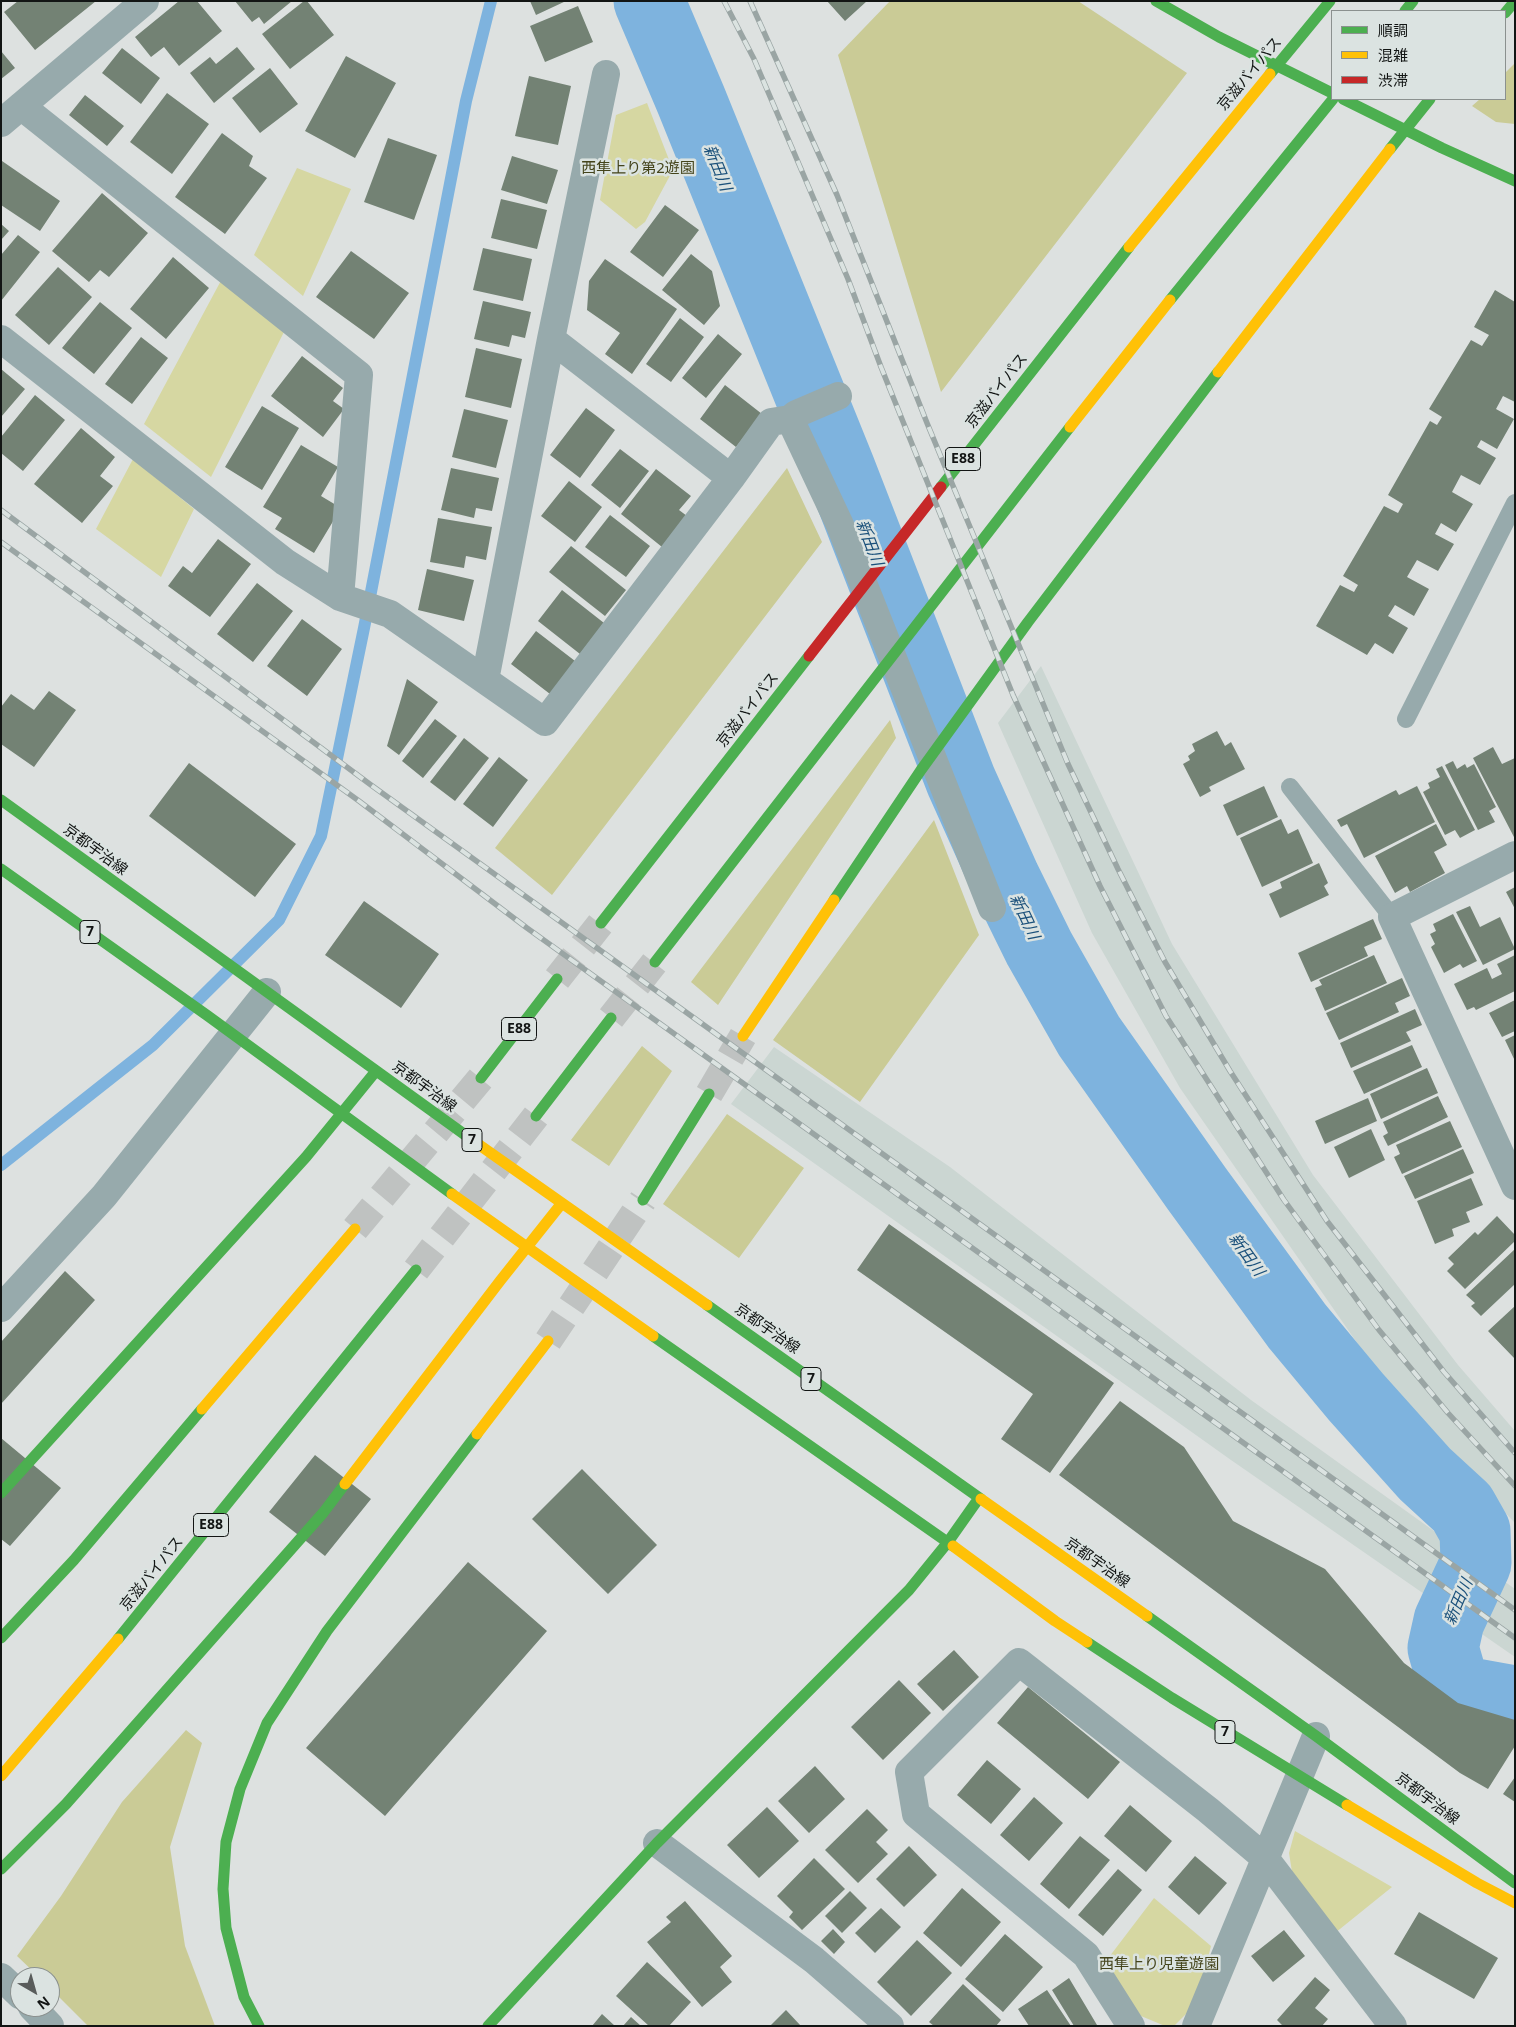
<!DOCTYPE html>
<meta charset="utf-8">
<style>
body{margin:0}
#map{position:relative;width:1516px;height:2027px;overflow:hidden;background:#dde1e0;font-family:"Noto Sans","Noto Sans JP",sans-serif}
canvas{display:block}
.frame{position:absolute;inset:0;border:2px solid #121514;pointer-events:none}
.legend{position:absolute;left:1331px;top:10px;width:175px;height:90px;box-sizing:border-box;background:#dbe3e1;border:1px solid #8b918f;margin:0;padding:6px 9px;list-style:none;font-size:15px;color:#121514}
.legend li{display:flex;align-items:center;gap:10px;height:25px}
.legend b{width:25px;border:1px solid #8b918f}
.north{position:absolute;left:10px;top:1967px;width:50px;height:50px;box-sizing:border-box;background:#dbe3e1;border:1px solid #8b918f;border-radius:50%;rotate:142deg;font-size:14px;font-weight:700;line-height:20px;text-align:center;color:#121514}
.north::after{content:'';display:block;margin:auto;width:18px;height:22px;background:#595c5b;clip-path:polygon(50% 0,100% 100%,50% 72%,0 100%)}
</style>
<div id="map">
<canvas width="1516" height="2027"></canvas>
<div class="frame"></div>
<ul class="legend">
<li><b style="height:6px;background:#4caf50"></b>順調</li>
<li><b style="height:6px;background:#ffc107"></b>混雑</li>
<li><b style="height:6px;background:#c62828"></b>渋滞</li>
</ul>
<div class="north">N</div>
</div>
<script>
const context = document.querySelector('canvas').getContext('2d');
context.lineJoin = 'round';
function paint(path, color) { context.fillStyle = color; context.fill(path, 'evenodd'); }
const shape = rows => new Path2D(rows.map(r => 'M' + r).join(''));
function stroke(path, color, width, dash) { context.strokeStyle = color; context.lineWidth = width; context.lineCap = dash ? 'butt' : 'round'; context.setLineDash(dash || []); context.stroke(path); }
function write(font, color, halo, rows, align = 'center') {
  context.font = font + ' "Noto Sans","Noto Sans JP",sans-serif'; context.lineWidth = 5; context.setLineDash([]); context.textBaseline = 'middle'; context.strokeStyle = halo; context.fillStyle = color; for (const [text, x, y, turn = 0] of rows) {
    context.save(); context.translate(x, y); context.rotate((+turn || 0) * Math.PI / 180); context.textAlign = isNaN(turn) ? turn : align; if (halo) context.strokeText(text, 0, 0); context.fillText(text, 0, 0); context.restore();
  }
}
const built = shape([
 [1041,666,1172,944,1313,1175,1458,1365,1515,1431,1515,1523,1394,1396,1180,1088,1092,933,998,723],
 [774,1047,950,1167,1251,1400,1515,1589,1515,1657,1231,1460,731,1104]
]);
const green = shape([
 [647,103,673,170,645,222,636,229,600,200,616,115],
 [297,168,351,189,303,296,254,255],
 [224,275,288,324,211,477,144,424],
 [133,459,194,509,161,577,96,529],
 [1295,1831,1392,1887,1335,1933,1293,1878,1289,1853],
 [1154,1898,1211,1946,1196,2004,1174,2026,1165,2026,1141,2016,1103,1965]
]);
const forest = shape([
 [890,1,1078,1,1187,73,941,392,838,55],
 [1515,63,1515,124,1496,122,1472,106,1480,99,1505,99,1505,73],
 [787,468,822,542,552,895,495,848],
 [890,720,896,738,718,1005,691,982],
 [934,820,979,935,860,1102,773,1040],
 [642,1046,672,1071,609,1166,571,1140],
 [727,1114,804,1168,739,1258,663,1204],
 [186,1730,202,1743,170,1847,185,1946,215,2026,88,2026,50,1988,50,1977,39,1977,17,1956,61,1896,122,1802]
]);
const stream = shape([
 [1,1165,153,1045,279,920,321,836,364,628,466,101,491,1]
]);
const river = shape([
 [649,1,691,100,840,469,961,781,1005,879,1039,948,1089,1036,1197,1189,1297,1326,1356,1397,1425,1474,1462,1508,1475,1531,1476,1563,1449,1621,1443,1648,1451,1676,1464,1692,1515,1701]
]);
const building = shape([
 [18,1,96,1,35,50,4,12],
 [179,1,197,1,222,31,179,66,164,47,151,57,135,37],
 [235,1,292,1,264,24,259,17,252,22],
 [304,1,307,1,334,35,290,69,262,34],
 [530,1,566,1,536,15],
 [827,1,867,1,845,21],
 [578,6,593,42,545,62,530,26],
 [237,47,255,69,214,103,190,73,210,57,216,64],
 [122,48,160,78,141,104,102,73],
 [1,51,15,68,1,79],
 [346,56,396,83,355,158,305,131],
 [270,68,298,104,260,133,232,98],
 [529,76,571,86,558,145,515,136],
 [167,93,209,124,172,174,130,142],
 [85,95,124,126,107,146,69,115],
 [222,133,253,156,249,166,267,178,225,234,175,197],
 [388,138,437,155,414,220,364,202],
 [512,156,558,170,547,204,501,190],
 [2,161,60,201,40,231,1,205],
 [102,193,148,233,109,277,100,270,89,282,52,251],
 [501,199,547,210,537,249,491,238],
 [665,205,699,230,663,277,630,252],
 [1,224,9,231,1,240],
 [18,235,40,252,1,301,1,255],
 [483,248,532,259,523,301,473,290],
 [351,251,409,293,374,339,316,297],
 [691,254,712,271,720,306,704,325,662,290],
 [173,257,209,288,166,339,130,309],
 [605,259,677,309,632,374,605,354,620,333,587,310,589,281],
 [58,267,92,297,49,345,15,315],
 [1495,290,1515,302,1515,402,1503,396,1496,409,1514,419,1497,449,1481,440,1477,447,1496,458,1480,485,1461,475,1452,492,1473,504,1456,532,1441,523,1435,534,1454,544,1438,571,1417,560,1407,577,1429,589,1414,616,1395,605,1388,616,1408,628,1393,654,1375,643,1367,655,1316,626,1340,585,1354,592,1358,585,1343,576,1384,506,1398,513,1403,504,1388,495,1430,421,1437,425,1442,417,1429,409,1471,340,1482,346,1489,335,1474,327],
 [483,301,531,312,525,338,512,335,509,347,474,339],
 [100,302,132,328,94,374,62,348],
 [680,318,704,337,671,382,646,364],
 [718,334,742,354,706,398,682,378],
 [141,337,168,358,132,404,105,384],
 [476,348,522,359,511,408,465,397],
 [302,356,343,388,333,401,344,409,323,437,271,396],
 [1,369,25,389,1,417],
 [725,385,762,414,736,447,700,419],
 [35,395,65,420,23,471,1,453,1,437],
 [262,406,299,428,262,490,225,467],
 [586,408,615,430,580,478,550,455],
 [464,409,508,420,496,468,452,457],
 [81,428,115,457,100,476,113,486,82,523,34,484],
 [301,445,338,467,321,496,341,508,314,553,275,529,282,518,263,507],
 [620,449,649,471,620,508,591,485],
 [451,468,499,478,492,511,476,508,474,518,441,510],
 [656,469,691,496,679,510,687,516,662,547,621,514],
 [569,481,602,507,575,542,541,516],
 [610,515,650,546,626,577,585,547],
 [438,518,492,527,486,560,466,556,464,568,430,562],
 [218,539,251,564,210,617,168,586,183,566,192,573],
 [571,546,626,590,605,616,549,572],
 [427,569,474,580,464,621,418,610],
 [257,583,293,611,253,662,217,634],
 [562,590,604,623,580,654,538,621],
 [302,619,342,649,307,696,267,666],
 [536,631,575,661,550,694,511,664],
 [407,679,438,702,399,755,387,746],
 [49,691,76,710,34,767,1,744,1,707,11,694,34,710],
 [435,719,457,736,423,778,402,761],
 [1217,731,1225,746,1231,742,1245,769,1209,787,1211,791,1200,797,1183,764,1190,760,1188,756,1195,751,1192,744],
 [464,738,489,758,455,801,430,782],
 [1493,747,1502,764,1515,758,1515,839,1473,758],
 [499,757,528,780,493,827,463,804],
 [1453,761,1457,769,1465,764,1467,768,1474,764,1496,807,1489,811,1495,822,1478,830,1445,765],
 [189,763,296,844,255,897,149,816],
 [1442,766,1475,830,1460,838,1455,830,1445,835,1423,792,1430,788,1428,783,1440,777,1436,769],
 [1264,786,1278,817,1237,836,1223,805],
 [1417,786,1435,822,1364,858,1347,824,1341,827,1337,820,1396,790,1399,795],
 [1281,819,1288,834,1298,829,1313,863,1262,887,1240,838],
 [1436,824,1447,845,1434,852,1445,873,1410,892,1407,886,1395,893,1375,856],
 [1319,863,1328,883,1324,886,1329,895,1280,918,1269,894,1282,888,1280,882],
 [1515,887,1515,909,1506,892],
 [364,901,439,954,401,1008,325,955],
 [1470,906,1480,927,1500,917,1515,949,1483,965,1456,912],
 [1453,914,1477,961,1463,968,1460,964,1444,973,1431,947,1435,944,1430,934,1436,931,1433,924],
 [1373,919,1382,939,1364,947,1368,956,1311,982,1298,953],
 [1374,955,1387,983,1325,1011,1315,988,1322,985,1319,980],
 [1515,955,1515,991,1476,1010,1474,1007,1467,1010,1454,984,1487,968,1492,979,1502,974,1497,964],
 [1402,978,1410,996,1395,1003,1399,1012,1339,1040,1326,1013],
 [1515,1000,1515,1031,1502,1037,1489,1013],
 [1415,1009,1422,1025,1406,1032,1411,1041,1351,1068,1340,1043],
 [1515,1035,1515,1061,1505,1040],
 [1412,1045,1422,1067,1364,1094,1353,1071],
 [1427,1068,1438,1093,1381,1119,1370,1094],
 [1438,1096,1448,1117,1388,1146,1383,1136,1388,1133,1383,1122],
 [1368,1098,1377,1121,1325,1144,1315,1121],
 [1450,1121,1462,1147,1402,1174,1394,1157,1400,1154,1396,1145],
 [1371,1129,1385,1160,1349,1178,1334,1147],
 [1463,1149,1474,1173,1415,1199,1404,1176],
 [1471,1178,1483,1205,1466,1212,1470,1222,1452,1229,1454,1236,1435,1244,1417,1201],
 [1497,1216,1515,1235,1515,1241,1465,1289,1447,1271,1454,1264,1448,1258,1475,1232,1478,1235],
 [889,1224,1114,1383,1050,1473,1001,1439,1033,1394,857,1270],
 [1515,1249,1515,1284,1481,1316,1471,1306,1475,1303,1466,1295],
 [65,1271,95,1300,1,1404,1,1342],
 [1515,1306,1515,1359,1488,1331],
 [1120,1401,1184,1447,1233,1521,1325,1569,1404,1663,1458,1703,1515,1720,1515,1746,1488,1789,1460,1773,1059,1475],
 [1,1438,61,1488,10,1546,1,1539],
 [315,1455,371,1499,325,1556,269,1512],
 [582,1469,657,1545,608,1594,532,1519],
 [468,1562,547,1631,385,1816,306,1748],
 [954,1650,979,1677,943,1711,917,1684],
 [899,1680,931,1713,883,1760,851,1727],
 [1028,1687,1120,1762,1088,1799,997,1723],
 [987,1760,1021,1789,991,1824,957,1795],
 [815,1766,845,1799,809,1833,778,1801],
 [1515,1777,1515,1802,1503,1794],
 [1034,1797,1063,1823,1029,1861,1000,1835],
 [1130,1805,1172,1841,1146,1872,1104,1836],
 [767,1807,799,1841,759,1878,727,1845],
 [867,1809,888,1830,876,1842,888,1854,858,1883,825,1850],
 [1080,1836,1110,1860,1069,1909,1040,1884],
 [909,1846,937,1875,904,1907,876,1879],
 [1195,1856,1227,1883,1199,1915,1168,1887],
 [814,1858,845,1889,802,1930,789,1917,793,1912,777,1896],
 [1118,1869,1142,1890,1103,1936,1078,1915],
 [962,1888,1001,1922,961,1967,923,1933],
 [850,1891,867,1908,842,1933,825,1916],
 [685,1901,732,1956,720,1967,732,1982,702,2007,647,1942,671,1922,666,1917],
 [881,1908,901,1927,875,1953,855,1933],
 [1419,1912,1498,1958,1474,1999,1394,1954],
 [833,1929,845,1942,834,1954,821,1941],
 [1284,1930,1305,1956,1273,1982,1251,1956],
 [1005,1934,1043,1967,1003,2012,965,1979],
 [917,1940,952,1973,911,2016,877,1982],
 [647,1962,691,2002,669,2026,649,2026,616,1996],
 [1315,1977,1330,1990,1315,2008,1328,2019,1322,2026,1283,2026,1277,2020],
 [1069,1978,1097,2025,1095,2026,1074,2026,1052,1990],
 [963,1984,1001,2020,996,2026,934,2026,929,2022],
 [1047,1990,1071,2026,1029,2026,1018,2009],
 [786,2010,801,2026,770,2026],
 [602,2014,615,2026,592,2026],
 [631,2017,641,2026,623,2026]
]);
const secondaryTunnel = shape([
 [709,1094,743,1036],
 [548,1341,643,1200]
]);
const highwayTunnel = shape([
 [557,979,601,923],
 [611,1018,655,962],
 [355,1229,481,1078],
 [416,1270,536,1116]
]);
const lane = shape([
 [1406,719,1515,503],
 [1290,787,1392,917]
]);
const street = shape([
 [21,106,359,375,340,597],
 [1,123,145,1],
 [1,339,285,562,340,597,390,614,545,722,731,478,551,339],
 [790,419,840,525,992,908],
 [731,478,771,422,790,419,796,414,838,396],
 [485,680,551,339,606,74],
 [1515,855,1392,917,1515,1186],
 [1,1308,104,1196,267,992],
 [657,1843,814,1960,890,2026],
 [1,1977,20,1995],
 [32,2007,50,2026],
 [1131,2026,1086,1955,916,1814,909,1772,1019,1662,1208,1810,1265,1858,1393,2026],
 [1196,2026,1316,1736]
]);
const fast = shape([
 [1156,1,1219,37,1332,93],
 [1405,11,1413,1],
 [1505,13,1515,1],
 [1270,74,1330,1],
 [1343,99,1442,148,1515,181],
 [1390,149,1430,99],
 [1170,300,1333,99],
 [941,487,1129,247],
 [1,800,468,1137],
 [1,869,208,1016,452,1194],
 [834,900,921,770,1028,622,1218,372],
 [601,923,809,656],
 [655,962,1070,427],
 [481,1078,557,979],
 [536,1116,611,1018],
 [643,1200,709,1094],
 [707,1305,981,1499],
 [653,1336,953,1546],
 [1,1493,306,1157,376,1071],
 [1147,1616,1316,1736,1515,1883],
 [1,1638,74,1560,202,1409],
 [118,1639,416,1270],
 [1087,1642,1172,1698,1347,1805],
 [1,1869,66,1804,323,1513,345,1484],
 [259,2026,244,1997,226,1928,223,1889,226,1842,240,1789,267,1723,327,1631,477,1434],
 [488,2026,657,1843,909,1590,948,1542,979,1498]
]);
const slow = shape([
 [1129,247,1270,74],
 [1218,372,1390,149],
 [1070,427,1170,300],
 [743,1036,834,900],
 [468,1137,707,1305],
 [452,1194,653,1336],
 [202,1409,355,1229],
 [477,1434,548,1341],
 [345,1484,500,1281,562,1203],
 [981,1499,1147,1616],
 [953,1546,1055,1621,1087,1642],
 [1,1776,118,1639],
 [1347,1805,1477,1883,1515,1903]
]);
const jam = shape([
 [809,656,941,487]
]);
const rail = shape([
 [724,1,754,59,848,279,881,367,1013,695,1100,886,1166,1016,1284,1200,1379,1330,1448,1413,1515,1486],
 [750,1,837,195,927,423,1068,764,1118,869,1165,962,1230,1071,1327,1221,1444,1372,1515,1453],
 [1,510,371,785,1515,1610],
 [1,542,359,801,527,928,1515,1638]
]);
const shields = [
 [963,459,35],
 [90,932,20],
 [519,1029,35],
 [472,1140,20],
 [811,1379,20],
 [211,1525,35],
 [1225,1732,20]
];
const shieldNames = [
 ["E88",963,459],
 ["7",90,932],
 ["E88",519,1029],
 ["7",472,1140],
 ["7",811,1379],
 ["E88",211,1525],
 ["7",1225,1732]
];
const streetNames = [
 ["京滋バイパス",1250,74,-50],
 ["京滋バイパス",997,391,-52],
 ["京滋バイパス",748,710,-52],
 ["京都宇治線",95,850,36],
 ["京都宇治線",424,1087,36],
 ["京都宇治線",767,1329,35],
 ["京都宇治線",1097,1563,35],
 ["京滋バイパス",152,1574,-51],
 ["京都宇治線",1427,1799,37]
];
const parkNames = [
 ["西隼上り第2遊園",638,169],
 ["西隼上り児童遊園",1159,1965]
];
const waterNames = [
 ["新田川",717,168,68],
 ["新田川",869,543,69],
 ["新田川",1024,917,65],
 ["新田川",1246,1255,54],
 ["新田川",1459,1602,-67]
];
paint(built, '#cbd6d2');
paint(green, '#d6d7a2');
paint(forest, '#cacb96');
stroke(stream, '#7eb3de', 12);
stroke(river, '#7eb3de', 71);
paint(building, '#738274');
stroke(secondaryTunnel, '#bfc2c1', 28, [28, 14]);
stroke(highwayTunnel, '#bfc2c1', 28, [28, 14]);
stroke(lane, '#97aaac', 18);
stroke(street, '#97aaac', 28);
stroke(fast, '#4caf50', 11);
stroke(slow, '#ffc107', 11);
stroke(jam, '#c62828', 11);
stroke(rail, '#9aa5a4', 5.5);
stroke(rail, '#dbe3e1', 4, [11]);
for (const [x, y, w] of shields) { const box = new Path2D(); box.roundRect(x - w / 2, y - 11.5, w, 23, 4); context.fillStyle = '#dbe3e1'; context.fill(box); stroke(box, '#121514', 1); }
write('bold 14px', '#121514', null, shieldNames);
write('15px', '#121514', '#dbe3e1', streetNames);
write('15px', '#44441b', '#dbe3e1', parkNames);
write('italic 16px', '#1b517b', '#dbe3e1', waterNames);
</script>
